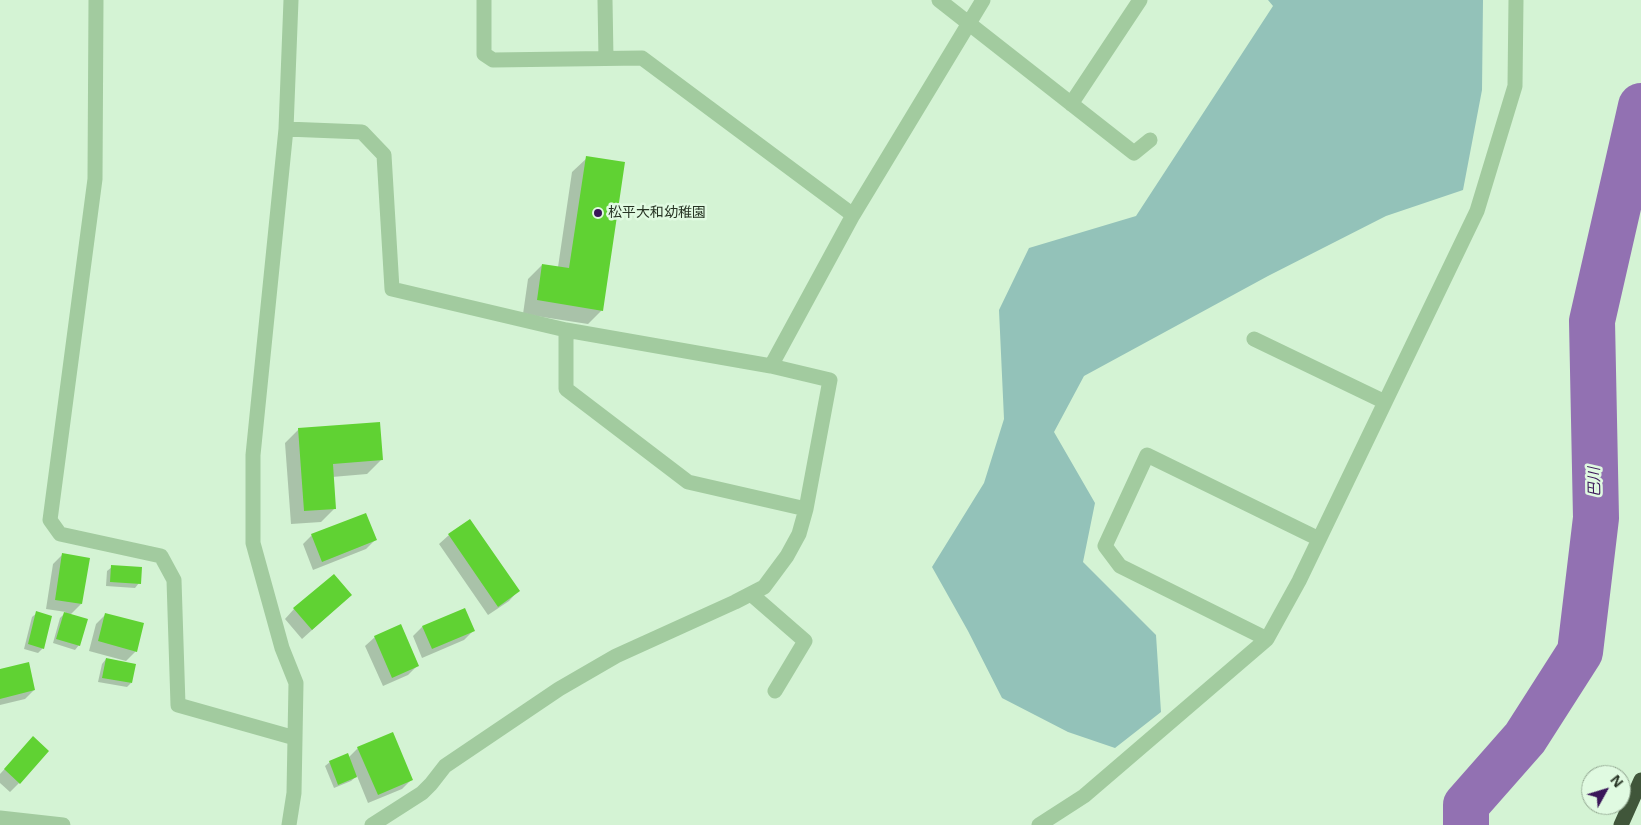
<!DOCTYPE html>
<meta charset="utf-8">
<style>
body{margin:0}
#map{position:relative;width:1641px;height:825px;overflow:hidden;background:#d4f3d4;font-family:"Noto Sans",sans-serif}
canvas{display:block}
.north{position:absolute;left:1581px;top:765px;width:50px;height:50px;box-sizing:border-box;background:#e0fae1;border:1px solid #96ab95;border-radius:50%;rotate:51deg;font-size:14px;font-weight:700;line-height:20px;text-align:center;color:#273424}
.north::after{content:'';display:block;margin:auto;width:18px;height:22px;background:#3a1659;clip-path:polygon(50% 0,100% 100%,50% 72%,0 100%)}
</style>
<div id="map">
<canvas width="1641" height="825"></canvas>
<div class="north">N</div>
</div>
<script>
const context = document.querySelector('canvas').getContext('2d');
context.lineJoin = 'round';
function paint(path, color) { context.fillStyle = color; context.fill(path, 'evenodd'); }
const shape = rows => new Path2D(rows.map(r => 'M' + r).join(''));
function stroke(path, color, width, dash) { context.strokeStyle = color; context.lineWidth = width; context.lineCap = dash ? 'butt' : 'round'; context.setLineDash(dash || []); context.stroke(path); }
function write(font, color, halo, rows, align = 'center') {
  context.font = font + ' "Noto Sans","Noto Sans JP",sans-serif'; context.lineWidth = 5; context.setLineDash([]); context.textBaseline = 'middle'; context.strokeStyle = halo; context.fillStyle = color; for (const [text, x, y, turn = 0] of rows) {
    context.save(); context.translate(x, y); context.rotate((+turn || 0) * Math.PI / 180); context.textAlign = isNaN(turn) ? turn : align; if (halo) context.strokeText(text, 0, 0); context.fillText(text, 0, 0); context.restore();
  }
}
const green = shape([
 [1268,0,1483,0,1482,90,1463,190,1386,216,1268,276,1084,376,1054,432,1095,503,1083,562,1156,635,1161,712,1115,748,1068,732,1002,698,968,631,932,567,984,483,1004,419,999,310,1029,248,1136,216,1273,6]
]);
const shadow = shape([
 [587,158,602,310,588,324,523,314,528,279,542,265,558,267,572,172],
 [299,429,381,460,367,474,332,477,335,508,321,522,291,524,285,443],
 [470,520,518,591,509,601,488,615,439,544,449,535],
 [312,535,375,540,366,549,313,570,303,544],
 [63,554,88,559,81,604,70,615,79,645,75,650,53,643,60,618,66,612,46,609,53,564],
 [112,567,139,583,135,588,106,586,107,571],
 [351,595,302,639,285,619,294,609],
 [37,613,43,648,38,653,24,649,32,617],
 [106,614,136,651,126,661,89,651,96,624],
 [422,627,473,631,464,640,422,658,413,636],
 [375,637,417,666,408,675,383,686,365,646],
 [106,659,131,683,127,687,98,682,102,664],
 [0,671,34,690,25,699,0,705],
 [24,748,19,783,10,792,0,783,0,774],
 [358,748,412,779,402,789,368,803,357,776,351,781,334,788,325,766,330,762,348,758]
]);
const river = shape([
 [1466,825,1466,805,1525,738,1580,652,1596,518,1592,321,1641,106]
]);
const building = shape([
 [586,156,625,162,603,311,537,300,542,264,569,268],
 [380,422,383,460,333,464,336,509,304,511,298,428],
 [366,513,377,540,322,562,311,534],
 [470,519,520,591,498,607,448,534],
 [62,553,90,558,82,604,55,600],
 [111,565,142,567,141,584,110,582],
 [334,574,352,595,312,630,293,608],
 [465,608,475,631,432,649,422,626],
 [36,611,52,616,44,649,28,644],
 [64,612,88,619,80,646,56,639],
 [105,613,144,623,137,652,98,641],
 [401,624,419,666,392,678,374,636],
 [106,658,136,664,132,683,102,678],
 [29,662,35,690,0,699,0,669],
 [393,732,413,780,378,795,357,747],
 [33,736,49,751,20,784,4,769],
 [348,753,357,777,338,785,329,761]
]);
const minor = shape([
 [96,0,95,179,50,520,60,534,161,556,174,580,178,705,295,738],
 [484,0,484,54,493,60,642,58,853,215],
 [605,0,606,58],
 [939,0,1134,153,1150,140],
 [1071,104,1140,0],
 [286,129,362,132,384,155,392,289,566,330,771,366,830,380,806,509,688,482,566,389,566,330],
 [1254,339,1385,402],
 [771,366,853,215,983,0],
 [751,594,805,641,775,691],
 [1267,639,1120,566,1105,546,1147,455,1319,539],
 [0,818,63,825],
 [289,825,294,793,296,683,282,648,253,543,253,455,286,129,291,0],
 [372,825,422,793,431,784,445,766,559,689,616,656,735,602,764,587,787,556,799,534,806,509],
 [1039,825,1084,796,1267,639,1299,581,1477,211,1515,86,1516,0]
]);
const highway = shape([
 [1621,825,1641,780]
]);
const markers = [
 [598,213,5,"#3a1659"]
];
const poiNames = [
 ["松平大和幼稚園",608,213]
];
const waterNames = [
 ["巴川",1595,482,-91]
];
paint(green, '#93c2b9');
paint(shadow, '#0003');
stroke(river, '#9271b2', 46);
paint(building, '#60d233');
stroke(minor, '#a2cb9f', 15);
stroke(highway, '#40563a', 15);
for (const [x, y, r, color] of markers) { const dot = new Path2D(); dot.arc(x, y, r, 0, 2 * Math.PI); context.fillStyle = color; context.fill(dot); stroke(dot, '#e0fae1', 2); }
write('14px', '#273424', '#e0fae1', poiNames, 'left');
write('italic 15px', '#3a1659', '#e0fae1', waterNames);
</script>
